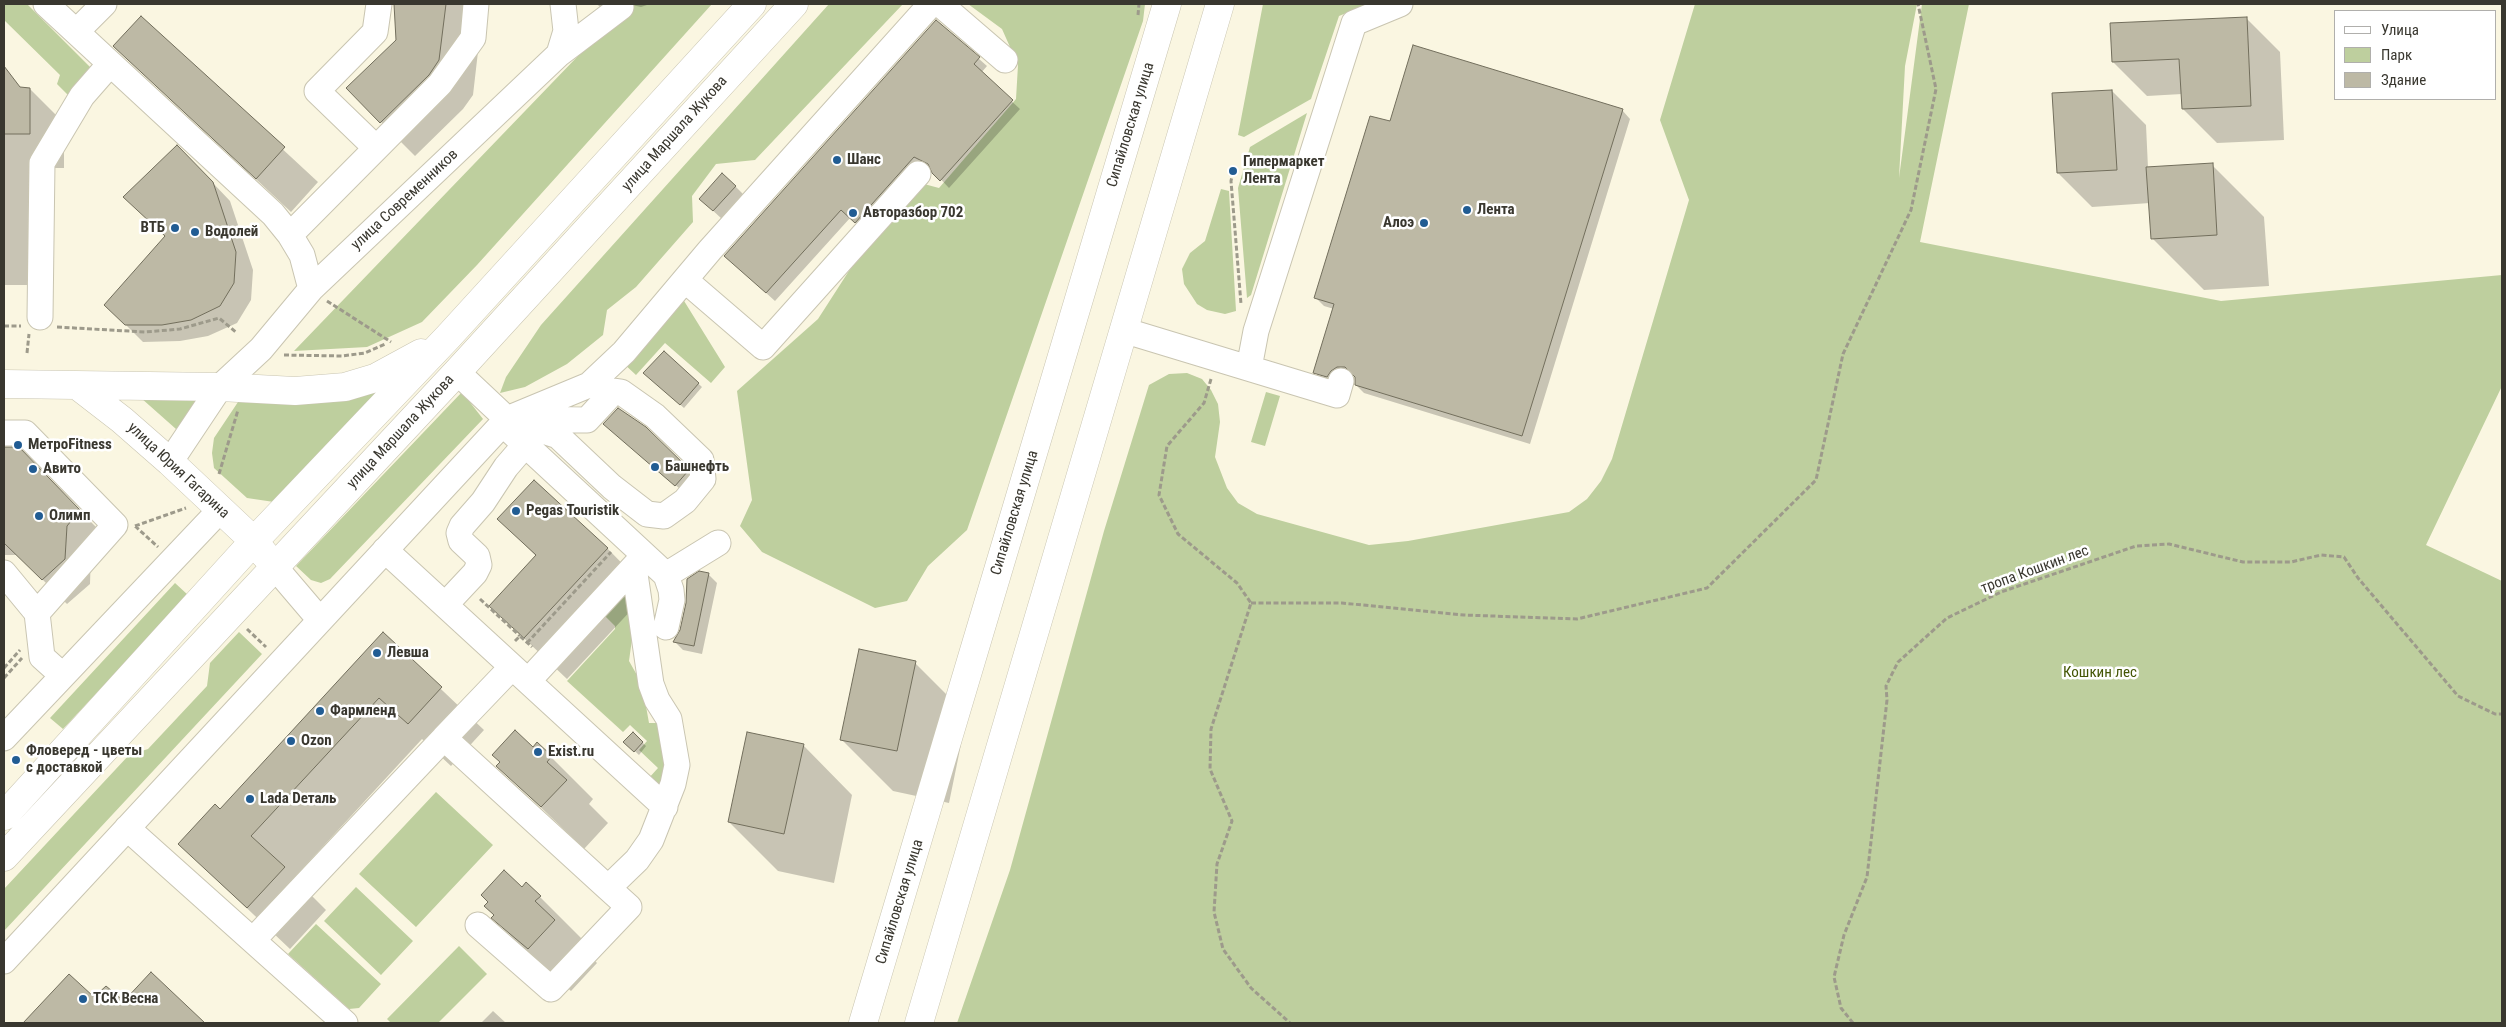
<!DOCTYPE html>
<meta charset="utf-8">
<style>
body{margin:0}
#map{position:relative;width:2506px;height:1027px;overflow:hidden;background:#faf6e1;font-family:"Roboto Condensed",sans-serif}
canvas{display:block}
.frame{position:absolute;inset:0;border:5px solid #39372f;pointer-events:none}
.legend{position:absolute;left:2334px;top:10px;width:162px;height:90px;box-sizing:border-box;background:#fff;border:1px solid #b0afac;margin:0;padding:6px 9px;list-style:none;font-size:15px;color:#39372f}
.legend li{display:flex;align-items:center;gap:10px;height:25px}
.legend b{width:25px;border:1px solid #b0afac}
</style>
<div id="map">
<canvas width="2506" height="1027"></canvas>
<div class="frame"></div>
<ul class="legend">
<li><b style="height:6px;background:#fff"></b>Улица</li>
<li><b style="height:14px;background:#becf9e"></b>Парк</li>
<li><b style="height:14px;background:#bdb9a5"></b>Здание</li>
</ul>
</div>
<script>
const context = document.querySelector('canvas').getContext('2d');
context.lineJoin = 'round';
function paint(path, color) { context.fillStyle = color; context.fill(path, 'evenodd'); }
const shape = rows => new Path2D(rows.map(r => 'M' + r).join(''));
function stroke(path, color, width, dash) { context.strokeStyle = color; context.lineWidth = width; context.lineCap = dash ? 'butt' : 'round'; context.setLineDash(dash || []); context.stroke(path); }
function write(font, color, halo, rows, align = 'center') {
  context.font = font + ' "Roboto Condensed",sans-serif'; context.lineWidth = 5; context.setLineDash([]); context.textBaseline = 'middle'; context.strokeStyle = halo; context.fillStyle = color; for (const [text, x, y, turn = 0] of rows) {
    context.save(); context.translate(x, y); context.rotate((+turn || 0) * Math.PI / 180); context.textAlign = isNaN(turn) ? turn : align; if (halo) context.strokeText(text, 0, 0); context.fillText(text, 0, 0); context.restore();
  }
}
const green = shape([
 [4,4,27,4,95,72,70,97,57,84,60,75,4,20],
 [628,4,712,4,477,265,422,322,367,347,294,351],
 [829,4,903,4,755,160,716,164,692,196,693,222,636,287,607,310,603,335,567,364,525,387,500,393,506,377,541,325],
 [968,4,1145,4,1143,21,967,530,928,566,907,601,875,608,762,552,740,526,752,500,737,391,818,319,865,246,924,184,939,188,1016,99,1018,65,1002,29],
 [1263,4,1368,4,1339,16,1311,99,1244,137,1238,135],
 [1695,4,1917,4,1905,66,1899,178,1922,4,1969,4,1920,242,2221,301,2502,275,2502,386,2426,545,2502,581,2502,1023,957,1023,1010,870,1104,531,1149,385,1169,374,1187,373,1202,379,1211,390,1218,404,1220,422,1215,457,1227,488,1238,503,1257,514,1369,545,1408,541,1569,512,1587,499,1601,481,1612,459,1689,200,1660,120],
 [1307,113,1251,295,1247,298,1238,188,1250,147],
 [1221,189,1229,191,1236,311,1225,314,1207,310,1197,304,1184,284,1182,269,1190,253,1205,241],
 [681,296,725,367,711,383,665,343,636,375,622,362],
 [393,381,274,502,247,498,214,468,212,453,214,438,242,396],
 [462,392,483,419,330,579,321,583,311,580,296,566],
 [1266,392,1280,396,1265,446,1251,442],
 [205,395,176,429,141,398],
 [175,583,188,595,63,729,50,718],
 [626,588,632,639,629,661,642,684,649,723,663,723,670,762,661,784,658,785,648,779,658,768,639,750,647,741,630,725,623,732,567,681,615,629,615,626,604,615],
 [239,632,262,654,4,931,4,889,129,755,148,749,207,686,210,663],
 [436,792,493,845,416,927,359,874],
 [356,887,413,941,381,975,324,921],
 [316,924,381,984,359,1008,349,1009,288,954],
 [459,946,487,974,438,1023,391,1023,387,1019]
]);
const shadow = shape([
 [395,4,466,4,479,43,473,95,463,109,415,156,347,88,397,41],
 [597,4,650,4,641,7,632,5,610,17],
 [141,18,318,182,291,212,114,46],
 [2246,18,2280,52,2284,140,2217,143,2183,109,2182,94,2147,96,2113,62],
 [936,21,987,66,981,73,1020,109,949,188,931,169,923,165,864,230,850,218,775,301,734,264],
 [4,72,20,89,30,89,64,123,64,168,40,168,40,285,4,285],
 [2112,91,2146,125,2148,168,2212,165,2264,217,2269,286,2204,290,2152,238,2150,203,2092,207,2058,173],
 [1622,110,1630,119,1530,444,1364,393,1356,385,1355,375,1323,381,1315,372,1334,309,1324,306,1316,298,1391,123],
 [194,163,230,201,253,270,251,300,237,323,208,336,180,341,143,342,123,322,166,237,124,197],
 [735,186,744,195,722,219,709,207],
 [664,352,702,387,684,408,649,377],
 [609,427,645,428,691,472,691,476,680,489],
 [4,447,18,449,104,535,91,551,90,584,67,604,18,555,4,555],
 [499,519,607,548,649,591,567,679,490,606,536,556],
 [700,573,709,575,717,583,702,654,683,650,675,642,681,631],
 [383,634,484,730,451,766,422,739,294,878,326,910,290,949,179,844,220,811],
 [915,663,967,715,949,803,893,791,841,739],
 [633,733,646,746,639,755,625,742],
 [803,745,852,795,834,883,778,871,729,822],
 [551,757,593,799,589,804,608,823,584,849,498,766],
 [522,888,540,897,582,939,578,944,597,963,571,991,535,960,493,918],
 [151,974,203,1023,25,1023,69,976,94,999,124,1003],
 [493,1011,506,1023,481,1023]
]);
const building = shape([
 [394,4,446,4,439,60,429,75,380,123,346,88,396,40,394,4],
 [141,16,285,147,256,179,113,46,141,16],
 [2247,17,2251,106,2182,109,2179,59,2112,62,2110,23,2247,17],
 [936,20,980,57,974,64,1013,100,940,181,932,173,928,164,914,157,855,223,841,210,766,293,724,256,936,20],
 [1413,45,1623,109,1522,436,1355,385,1355,377,1345,367,1337,367,1331,371,1327,377,1313,373,1334,304,1314,298,1370,116,1390,121,1413,45],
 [4,66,20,87,30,88,30,134,4,134,4,66],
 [2112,90,2117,170,2057,173,2052,93,2112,90],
 [177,145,213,182,236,252,234,283,220,306,191,320,162,325,125,325,104,305,165,236,123,197,177,145],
 [2213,163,2217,235,2151,239,2146,167,2213,163],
 [722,173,736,186,713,211,699,199,722,173],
 [664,351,699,383,680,405,643,373,664,351],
 [618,408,646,427,687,467,688,471,675,486,603,424,618,408],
 [4,447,19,447,80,510,67,526,65,559,42,580,4,543,4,447],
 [534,480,608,548,524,638,489,606,536,555,497,519,534,480],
 [699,571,709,573,694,646,673,642,680,630,686,603,687,579,699,571],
 [383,632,442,687,408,724,379,698,251,836,285,867,247,908,178,844,215,804,220,809,383,632],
 [859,649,916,661,897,751,840,740,859,649],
 [515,730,533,747,537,742,552,756,547,762,567,780,541,807,496,766,500,762,492,755,515,730],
 [633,732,643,742,634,752,623,742,633,732],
 [747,732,804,744,784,834,728,822,747,732],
 [504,870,522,887,526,882,541,896,535,901,555,920,528,949,491,918,494,915,484,906,488,902,481,895,504,870],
 [151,972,205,1023,23,1023,69,974,94,997,106,986,124,1001,151,972]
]);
const path = shape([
 [1138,15,1139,4],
 [1233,171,1231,181,1241,304],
 [327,301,391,342],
 [4,326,21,326],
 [57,327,145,332,180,329,219,318,237,333],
 [27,353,29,334],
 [284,355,342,356,365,353,385,344],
 [1211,379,1204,403,1167,446,1159,495,1178,534,1237,583,1251,603,1211,729,1210,769,1232,821,1217,864,1214,912,1223,949,1251,988,1290,1023],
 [219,474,238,410],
 [135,526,158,547],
 [135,526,186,508],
 [480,599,520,636],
 [1251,603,1342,603,1464,615,1577,619,1707,588,1816,480,1843,354,1911,210,1936,89,1918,4],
 [247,629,266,647],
 [515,641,520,636,532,647],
 [527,643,611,552],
 [4,668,20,650],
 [4,678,22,658],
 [1853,1023,1841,1008,1834,977,1844,935,1867,877,1887,700,1886,686,1898,662,1947,618,2001,592,2136,546,2169,544,2243,562,2291,562,2321,555,2344,557,2358,578,2458,696,2495,714,2502,714]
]);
const minor = shape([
 [46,4,273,214,290,235,302,255,311,289],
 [940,4,1005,60],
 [77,31,104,4],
 [559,54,621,7],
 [376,148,317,91,375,32,379,4],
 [290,235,440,84,473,38,476,4],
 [685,280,763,347,918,174],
 [40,317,42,163,82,96,110,64],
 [1123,330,1337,395,1341,381],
 [1249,368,1256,331,1354,23,1400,4],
 [457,372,507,419,558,436,612,487,647,514,664,516,685,501,703,479,701,460,655,416,621,392,614,391,587,420,520,419],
 [503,424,666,575,671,590,672,600,666,627],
 [4,433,25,433,115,525,37,613],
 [170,462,220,387,261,349,311,289,559,54,566,31,563,4],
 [385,550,665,807],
 [274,566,320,620],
 [4,573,37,613,42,657,62,675],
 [666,575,718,543],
 [445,605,475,573,479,565,477,556,461,541,459,533,462,526,483,502,506,467,525,445],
 [528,681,642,558],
 [4,738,220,510],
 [444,738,512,667],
 [127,828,345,1023],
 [478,925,551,989,629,907,608,888],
 [253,940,444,738,608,888,637,860,651,840,673,784,677,765,669,719,657,700,651,684,634,567],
 [4,961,507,419,589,385,624,352,710,250,931,4]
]);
const major = shape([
 [4,384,220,387,295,391,345,387,375,378,421,353],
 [78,386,122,420,170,462,254,541,265,555],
 [4,816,254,541,448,337,752,4],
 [4,857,457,372,794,4],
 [863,1023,1167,4],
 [919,1023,1220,4]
]);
const markers = [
 [837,160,5,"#215c93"],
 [1233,171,5,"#215c93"],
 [1467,210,5,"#215c93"],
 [853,213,5,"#215c93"],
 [1424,223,5,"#215c93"],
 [175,228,5,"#215c93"],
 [195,232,5,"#215c93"],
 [18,445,5,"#215c93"],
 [655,467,5,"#215c93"],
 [33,469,5,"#215c93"],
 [516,511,5,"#215c93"],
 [39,516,5,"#215c93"],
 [377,653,5,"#215c93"],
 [320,711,5,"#215c93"],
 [291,741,5,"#215c93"],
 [538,752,5,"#215c93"],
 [16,760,5,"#215c93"],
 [250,799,5,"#215c93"],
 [83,999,5,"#215c93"]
];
const streetNames = [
 ["Сипайловская улица",1131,125,-73],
 ["улица Маршала Жукова",675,134,-48],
 ["улица Современников",405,200,-43],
 ["улица Маршала Жукова",401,432,-47],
 ["улица Юрия Гагарина",178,471,43],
 ["Сипайловская улица",1015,513,-73],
 ["тропа Кошкин лес",2035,570,-20],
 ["Сипайловская улица",900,902,-73]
];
const poiNames = [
 ["Шанс",847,160],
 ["Гипермаркет",1243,162],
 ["Лента",1243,179],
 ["Лента",1477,210],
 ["Авторазбор 702",863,213],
 ["Алоэ",1414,223,"right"],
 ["ВТБ",165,228,"right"],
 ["Водолей",205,232],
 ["МетроFitness",28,445],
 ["Башнефть",665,467],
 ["Авито",43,469],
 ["Pegas Touristik",526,511],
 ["Олимп",49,516],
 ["Левша",387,653],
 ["Фармленд",330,711],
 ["Ozon",301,741],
 ["Фловеред - цветы",26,751],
 ["с доставкой",26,768],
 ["Exist.ru",548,752],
 ["Lada Dеталь",260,799],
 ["ТСК Весна",93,999]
];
const parkNames = [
 ["Кошкин лес",2100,673]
];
paint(green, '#becf9e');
paint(shadow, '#0003');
paint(building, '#bdb9a5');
stroke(building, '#726e5c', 1);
stroke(minor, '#c9c5b1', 27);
stroke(major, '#c9c5b1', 29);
stroke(path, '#9d9a8b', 3, [5, 2.5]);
stroke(minor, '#fff', 25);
stroke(major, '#fff', 28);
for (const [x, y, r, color] of markers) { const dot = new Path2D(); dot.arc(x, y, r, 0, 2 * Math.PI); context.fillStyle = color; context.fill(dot); stroke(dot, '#fff', 2); }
write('15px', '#39372f', '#fff', streetNames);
write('bold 15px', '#39372f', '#fff', poiNames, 'left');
write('15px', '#445605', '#fff', parkNames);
</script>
